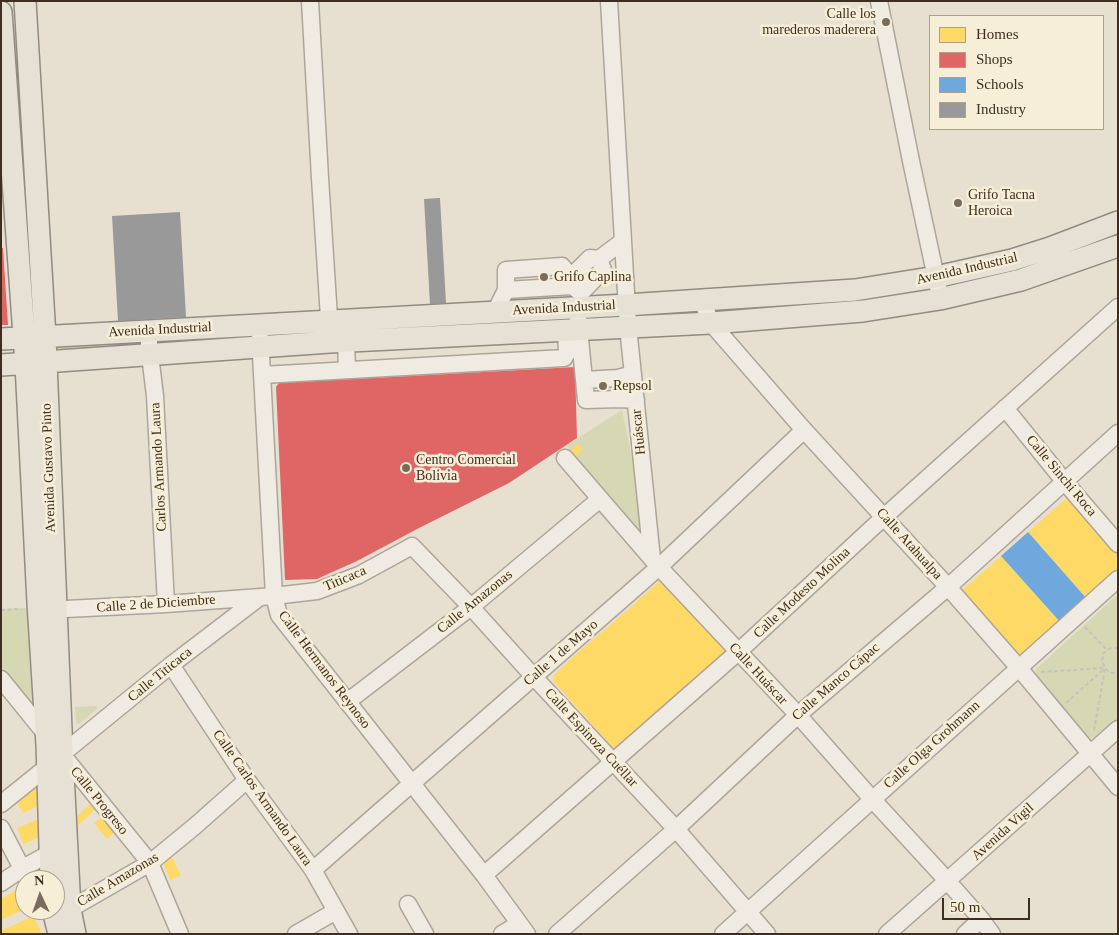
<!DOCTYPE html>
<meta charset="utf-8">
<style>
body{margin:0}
#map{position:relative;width:1119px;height:935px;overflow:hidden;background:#e7e0d1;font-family:"Times New Roman",serif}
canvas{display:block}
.frame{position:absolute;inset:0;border:2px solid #3d2e20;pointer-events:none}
.legend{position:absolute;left:929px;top:15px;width:175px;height:115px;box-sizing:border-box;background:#f7eed8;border:1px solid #ada18e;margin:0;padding:6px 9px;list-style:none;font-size:15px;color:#3d2e20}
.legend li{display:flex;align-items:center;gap:10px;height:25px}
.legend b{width:25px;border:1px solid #ada18e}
.north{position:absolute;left:15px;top:870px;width:50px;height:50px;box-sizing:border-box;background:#f7eed8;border:1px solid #ada18e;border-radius:50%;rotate:357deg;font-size:14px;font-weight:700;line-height:20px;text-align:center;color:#3d2e20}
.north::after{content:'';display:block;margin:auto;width:18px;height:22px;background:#786c5e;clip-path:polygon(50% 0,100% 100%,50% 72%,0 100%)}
.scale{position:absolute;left:942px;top:898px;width:88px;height:22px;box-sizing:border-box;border:2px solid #3d2e20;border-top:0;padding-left:6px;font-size:15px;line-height:18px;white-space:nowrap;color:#3d2e20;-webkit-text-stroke:4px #f7eed8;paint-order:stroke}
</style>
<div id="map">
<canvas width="1119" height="935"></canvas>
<div class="frame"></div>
<ul class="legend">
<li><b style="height:14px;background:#ffd966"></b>Homes</li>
<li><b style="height:14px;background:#e06666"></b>Shops</li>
<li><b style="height:14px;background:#6fa8dc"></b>Schools</li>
<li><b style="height:14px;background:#999"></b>Industry</li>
</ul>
<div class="north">N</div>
<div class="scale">50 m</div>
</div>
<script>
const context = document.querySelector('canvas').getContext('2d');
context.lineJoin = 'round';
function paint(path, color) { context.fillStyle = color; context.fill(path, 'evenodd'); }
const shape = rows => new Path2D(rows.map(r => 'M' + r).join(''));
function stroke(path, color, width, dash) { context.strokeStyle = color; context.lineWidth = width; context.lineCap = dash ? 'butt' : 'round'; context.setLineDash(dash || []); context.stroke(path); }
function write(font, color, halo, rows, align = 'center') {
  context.font = font + ' "Times New Roman",serif'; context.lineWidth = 5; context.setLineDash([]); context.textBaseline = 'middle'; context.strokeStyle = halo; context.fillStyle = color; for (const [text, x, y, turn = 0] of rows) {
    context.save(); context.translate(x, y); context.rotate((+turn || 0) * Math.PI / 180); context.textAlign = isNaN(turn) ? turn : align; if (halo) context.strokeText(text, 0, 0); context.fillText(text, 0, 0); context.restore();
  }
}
const green = shape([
 [142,342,142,347,57,355,54,349,58,343],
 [622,410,635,471,640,529,635,530,570,451,567,445],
 [1118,594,1118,720,1097,738,1089,738,1035,675,1036,669],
 [28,608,34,708,1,667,1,609],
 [96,706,97,709,79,724,76,723,75,707]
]);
const homes = shape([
 [578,444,583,450,575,457,570,451],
 [1069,496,1118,553,1118,571,1087,599,1028,532],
 [1001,556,1061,623,1022,658,961,591],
 [661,580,727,651,649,719,618,748,614,749,553,681,553,676,577,653,616,620],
 [36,785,39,790,40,805,23,813,16,801],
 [91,803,96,809,77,826,76,817],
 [102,817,115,832,107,839,94,823],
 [41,818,42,836,23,844,17,828],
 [172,857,181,875,170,880,164,865,167,859],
 [14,891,22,893,25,899,25,909,3,919,1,917,1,899],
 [33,916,42,934,1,934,1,931]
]);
const shops = shape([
 [1,248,3,248,8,325,1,325],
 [575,367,577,438,509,483,419,528,357,561,317,579,285,580,276,387,279,383]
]);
const schools = shape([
 [1028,532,1087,599,1061,623,1001,556]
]);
const industry = shape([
 [440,198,446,303,430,304,424,199],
 [180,212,186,317,118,321,112,216]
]);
const path = shape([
 [1,610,21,609],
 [1085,627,1107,650],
 [1118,648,1111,648,1107,650,1104,653,1102,661,1105,668,1108,671,1112,673,1118,673],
 [1041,672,1105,668,1094,731],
 [1066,703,1103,670]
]);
const minor = shape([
 [310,1,320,178,330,333],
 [609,1,628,327,652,559],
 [879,1,911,161,938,287],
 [571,277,590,258,599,259,623,241],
 [506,290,572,286,581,293,603,270,599,259],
 [702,300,711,323,804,430,948,587,1019,668,1118,787],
 [495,312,506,290,506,270,562,266,571,277,572,286],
 [578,319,586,400,620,399,636,400],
 [148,331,150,355,155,396,166,604],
 [260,337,274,596,279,615,484,875,527,934],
 [346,341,347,370],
 [262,375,564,358,567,353,566,330],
 [584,380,618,378,633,374],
 [1005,408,1064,481,1118,544],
 [565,458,659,567,798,715,872,799,942,875,981,919,992,934],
 [46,610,166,604,274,596,317,591,359,575,412,546,471,607,534,677,676,829,767,934],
 [171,665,247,780,313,870,349,934],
 [1,679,150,863,180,934],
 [347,702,471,607,600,499],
 [62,754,171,665,260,597],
 [1,804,47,767],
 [1,828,28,880],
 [313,870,659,567,804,430],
 [484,875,738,652,884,517,1118,307],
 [1,883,23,868,50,853],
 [408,904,425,934],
 [60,913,70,909,150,863,195,826,247,780],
 [296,934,336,911],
 [502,934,519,924],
 [557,934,676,829,798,715,948,587,1118,433],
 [723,934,1118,579],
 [887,934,1118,729],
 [965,934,981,919]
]);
const major = shape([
 [25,1,45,337,62,754,70,909,75,934],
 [1,12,26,364,38,603,47,745,51,880],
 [1,339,626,305,855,290,936,277,1012,260,1050,248,1118,222],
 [1,365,330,342,711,323,863,311,940,299,1021,280,1118,246],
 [53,910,59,934]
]);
const markers = [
 [886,22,5,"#786c5e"],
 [958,203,5,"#786c5e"],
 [544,277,5,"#786c5e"],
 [603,386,5,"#786c5e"],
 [406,468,5,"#786c5e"]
];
const poiNames = [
 ["Calle los",876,14,"right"],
 ["marederos maderera",876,30,"right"],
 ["Grifo Tacna",968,195],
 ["Heroica",968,211],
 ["Grifo Caplina",554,277],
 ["Repsol",613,386],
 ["Centro Comercial",416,460],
 ["Bolivia",416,476]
];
const streetNames = [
 ["Avenida Industrial",967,269,-13],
 ["Avenida Industrial",564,308,-3],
 ["Avenida Industrial",160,330,-3],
 ["Huáscar",639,432,-96],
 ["Carlos Armando Laura",159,467,-93],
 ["Avenida Gustavo Pinto",49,468,-92],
 ["Calle Sinchi Roca",1061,476,50],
 ["Calle Atahualpa",909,544,48],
 ["Titicaca",345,579,-23],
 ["Calle Modesto Molina",802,593,-43],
 ["Calle Amazonas",475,602,-39],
 ["Calle 2 de Diciembre",156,604,-4],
 ["Calle 1 de Mayo",561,653,-41],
 ["Calle Hermanos Reynoso",324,670,53],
 ["Calle Huáscar",758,674,47],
 ["Calle Titicaca",160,675,-39],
 ["Calle Manco Cápac",836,682,-41],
 ["Calle Espinoza Cuéllar",591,738,47],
 ["Calle Olga Grohmann",932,745,-42],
 ["Calle Carlos Armando Laura",262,798,55],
 ["Calle Progreso",99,801,51],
 ["Avenida Vigil",1003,832,-42],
 ["Calle Amazonas",118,880,-31]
];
paint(green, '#d6d7b3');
paint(homes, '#ffd966');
paint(shops, '#e06666');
paint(schools, '#6fa8dc');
paint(industry, '#999');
stroke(minor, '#ada599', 19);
stroke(major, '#928b80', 24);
stroke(path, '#c8c2b9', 2, [4, 2.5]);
stroke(minor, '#efebe3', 16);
stroke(major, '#e6e1d4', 21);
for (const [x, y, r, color] of markers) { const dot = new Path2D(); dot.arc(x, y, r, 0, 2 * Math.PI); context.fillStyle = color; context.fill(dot); stroke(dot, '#f7eed8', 2); }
write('14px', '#3d2e20', '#f7eed8', poiNames, 'left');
write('14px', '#3d2e20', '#f7eed8', streetNames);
</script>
